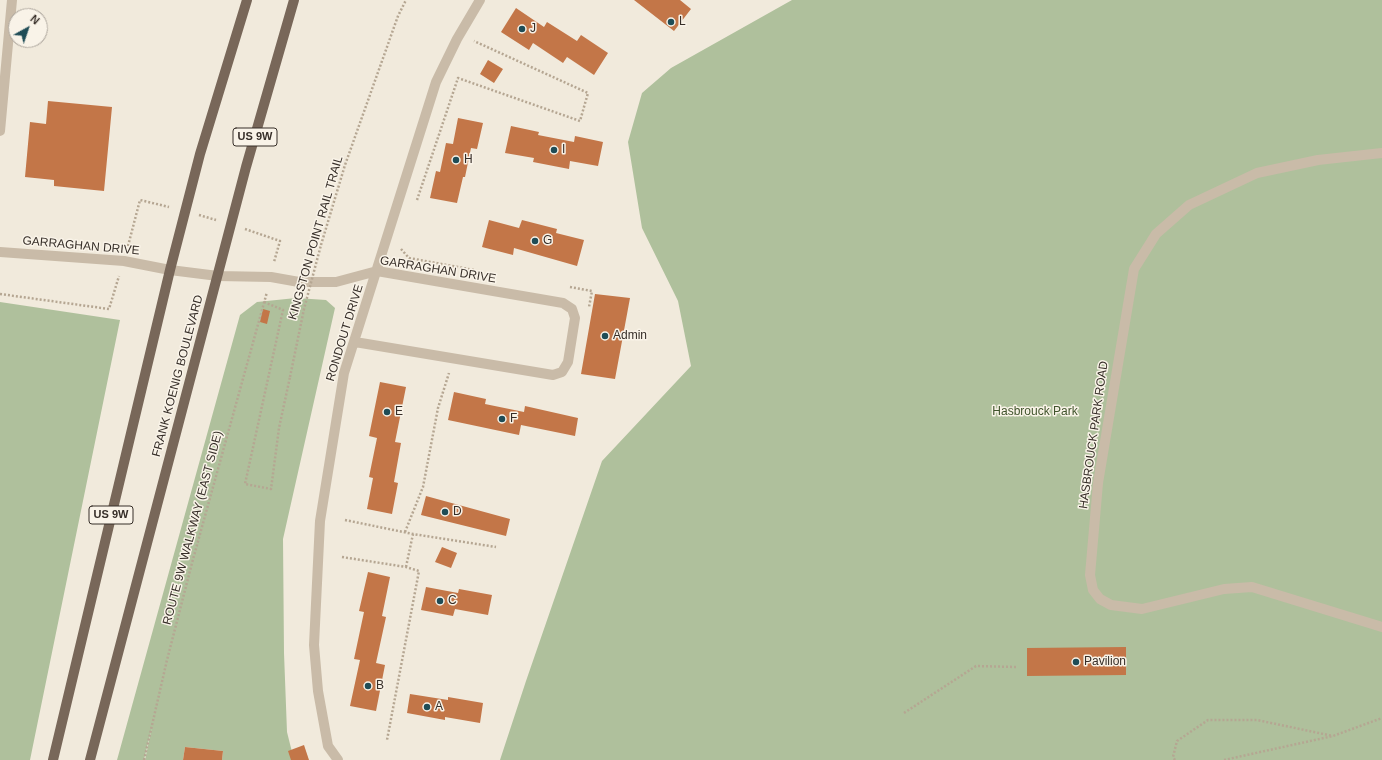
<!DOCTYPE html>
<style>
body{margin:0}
#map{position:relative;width:1382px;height:760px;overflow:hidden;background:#f1eadc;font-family:Helvetica,sans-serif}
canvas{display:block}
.north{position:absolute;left:8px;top:8px;width:40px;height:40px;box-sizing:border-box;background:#f9f3e8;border:1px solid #aba49b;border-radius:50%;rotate:40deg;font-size:11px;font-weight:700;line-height:16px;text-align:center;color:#362e28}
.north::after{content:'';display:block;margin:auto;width:14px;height:18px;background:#1f4c56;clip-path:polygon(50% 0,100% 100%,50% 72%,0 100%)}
</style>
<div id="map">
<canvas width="1382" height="760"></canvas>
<div class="north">N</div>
</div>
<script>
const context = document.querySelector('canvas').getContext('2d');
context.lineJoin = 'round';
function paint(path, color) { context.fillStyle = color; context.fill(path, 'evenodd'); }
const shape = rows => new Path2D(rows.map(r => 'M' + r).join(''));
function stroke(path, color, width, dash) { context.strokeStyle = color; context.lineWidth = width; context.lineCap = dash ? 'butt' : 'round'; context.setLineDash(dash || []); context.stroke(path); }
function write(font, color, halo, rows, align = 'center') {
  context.font = font + ' Helvetica,sans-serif'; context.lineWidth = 3; context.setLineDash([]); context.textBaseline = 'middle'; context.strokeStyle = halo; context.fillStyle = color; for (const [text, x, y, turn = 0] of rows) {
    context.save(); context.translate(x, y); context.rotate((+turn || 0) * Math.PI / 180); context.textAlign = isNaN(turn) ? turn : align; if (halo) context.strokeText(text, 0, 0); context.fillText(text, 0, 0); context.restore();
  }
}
const green = shape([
 [792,0,1382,0,1382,760,500,760,526,681,602,461,691,366,678,301,642,228,628,142,642,93,671,68],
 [296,298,326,300,335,308,283,539,284,653,287,732,294,760,222,760,223,751,185,747,183,760,145,760,152,727,144,760,117,760,240,315,257,302],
 [0,302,120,320,30,760,0,760]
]);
const building = shape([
 [634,0,680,0,691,9,674,31],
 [516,8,544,27,547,22,577,41,581,35,608,53,594,75,567,57,563,63,533,43,529,50,501,32],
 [488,60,503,69,494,83,480,74],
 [48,101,112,107,104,191,54,186,54,180,25,177,30,122,46,124],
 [458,118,483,123,477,149,471,148,465,177,463,177,457,203,430,198,436,171,440,172,446,143,453,144],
 [511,126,539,132,538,135,574,142,575,136,603,142,598,166,570,161,569,169,533,162,534,158,505,153],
 [489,220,519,228,522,220,557,229,556,233,584,240,577,266,514,248,513,255,482,247],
 [595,294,630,298,615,379,581,374],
 [263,309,270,311,267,324,260,322],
 [380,382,406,387,395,442,401,443,394,482,398,483,392,514,367,509,373,478,369,477,377,438,369,436],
 [454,392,486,399,485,404,524,412,525,406,578,418,575,436,521,425,519,435,448,420],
 [426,496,510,519,506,536,421,515],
 [442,547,457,553,451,568,435,562],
 [368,572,390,577,382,616,386,617,376,663,385,665,376,711,350,706,360,660,354,659,364,612,359,611],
 [426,587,458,593,459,589,492,595,488,615,455,609,453,616,421,610],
 [1126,647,1126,675,1027,676,1027,648],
 [410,694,448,700,448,697,483,703,480,723,445,717,445,720,407,713],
 [304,745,309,760,291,760,288,751],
 [185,747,223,751,222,760,183,760]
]);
const path = shape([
 [417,200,458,78,580,121,588,93,474,41],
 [199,215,216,220],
 [245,229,280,241,274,262],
 [321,245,345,165,398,16,406,0],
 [128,246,140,200,169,207],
 [401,249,409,258,474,270],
 [570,287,592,291,589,307],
 [0,294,109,309,119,276],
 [264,302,283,310,245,484,271,489,279,428,290,377],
 [345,520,413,534,496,547],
 [405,532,423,487,438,408,449,373],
 [342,557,406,567,419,571,387,740],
 [406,567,413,534],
 [904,713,976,666,1016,667],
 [144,760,167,660,192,563,267,292],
 [1175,760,1173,757,1177,741,1208,720,1257,720,1333,736],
 [1224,760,1333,736,1382,718]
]);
const minor = shape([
 [0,131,12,0],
 [1382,153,1318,160,1257,173,1189,205,1156,234,1134,269,1098,483,1090,575,1093,590,1100,599,1111,605,1142,609,1224,589,1252,587,1382,627],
 [0,252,124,261,170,270,218,276,271,277,299,282,336,282,377,271,563,303,572,309,575,318,568,362,562,372,553,375,355,342],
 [338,760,328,746,318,691,314,645,320,521,344,373,436,82,457,39,480,0]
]);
const major = shape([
 [53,760,170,270,200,154,247,0],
 [90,760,246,167,294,0]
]);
const pathBridge = shape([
 [290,377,304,309,321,245]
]);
const markers = [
 [671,22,4,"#1f4c56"],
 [522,29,4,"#1f4c56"],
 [554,150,4,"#1f4c56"],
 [456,160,4,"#1f4c56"],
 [535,241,4,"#1f4c56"],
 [605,336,4,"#1f4c56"],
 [387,412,4,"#1f4c56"],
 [502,419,4,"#1f4c56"],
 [445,512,4,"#1f4c56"],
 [440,601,4,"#1f4c56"],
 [1076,662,4,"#1f4c56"],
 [368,686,4,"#1f4c56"],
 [427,707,4,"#1f4c56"]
];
const shields = [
 [255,137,44],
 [111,515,44]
];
const shieldNames = [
 ["US 9W",255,137],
 ["US 9W",111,515]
];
const poiNames = [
 ["L",679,22],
 ["J",530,29],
 ["I",562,150],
 ["H",464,160],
 ["G",543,241],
 ["Admin",613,336],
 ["E",395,412],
 ["F",510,419],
 ["D",453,512],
 ["C",448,601],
 ["Pavilion",1084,662],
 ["B",376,686],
 ["A",435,707]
];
const streetNames = [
 ["KINGSTON POINT RAIL TRAIL",316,238,-74],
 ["GARRAGHAN DRIVE",81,246,5],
 ["GARRAGHAN DRIVE",438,270,9],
 ["RONDOUT DRIVE",345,333,-73],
 ["FRANK KOENIG BOULEVARD",178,376,-75],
 ["HASBROUCK PARK ROAD",1094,435,-82],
 ["ROUTE 9W WALKWAY (EAST SIDE)",193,528,-75]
];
const parkNames = [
 ["Hasbrouck Park",1035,412]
];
paint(green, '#afc09c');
paint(building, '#c37648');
stroke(path, '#b5a692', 2.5, [2, 2]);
stroke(minor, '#c9bba8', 10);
stroke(major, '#786759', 10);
stroke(pathBridge, '#b5a692', 2.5, [2, 2]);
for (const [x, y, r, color] of markers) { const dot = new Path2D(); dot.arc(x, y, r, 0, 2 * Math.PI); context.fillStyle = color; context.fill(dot); stroke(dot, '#f9f3e8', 1.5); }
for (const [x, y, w] of shields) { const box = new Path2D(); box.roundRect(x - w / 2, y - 9, w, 18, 3); context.fillStyle = '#f9f3e8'; context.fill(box); stroke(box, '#362e28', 1); }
write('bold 11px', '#362e28', null, shieldNames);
write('12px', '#362e28', '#f9f3e8', poiNames, 'left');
write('12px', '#362e28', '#f9f3e8', streetNames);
write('12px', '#40542c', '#f9f3e8', parkNames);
</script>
